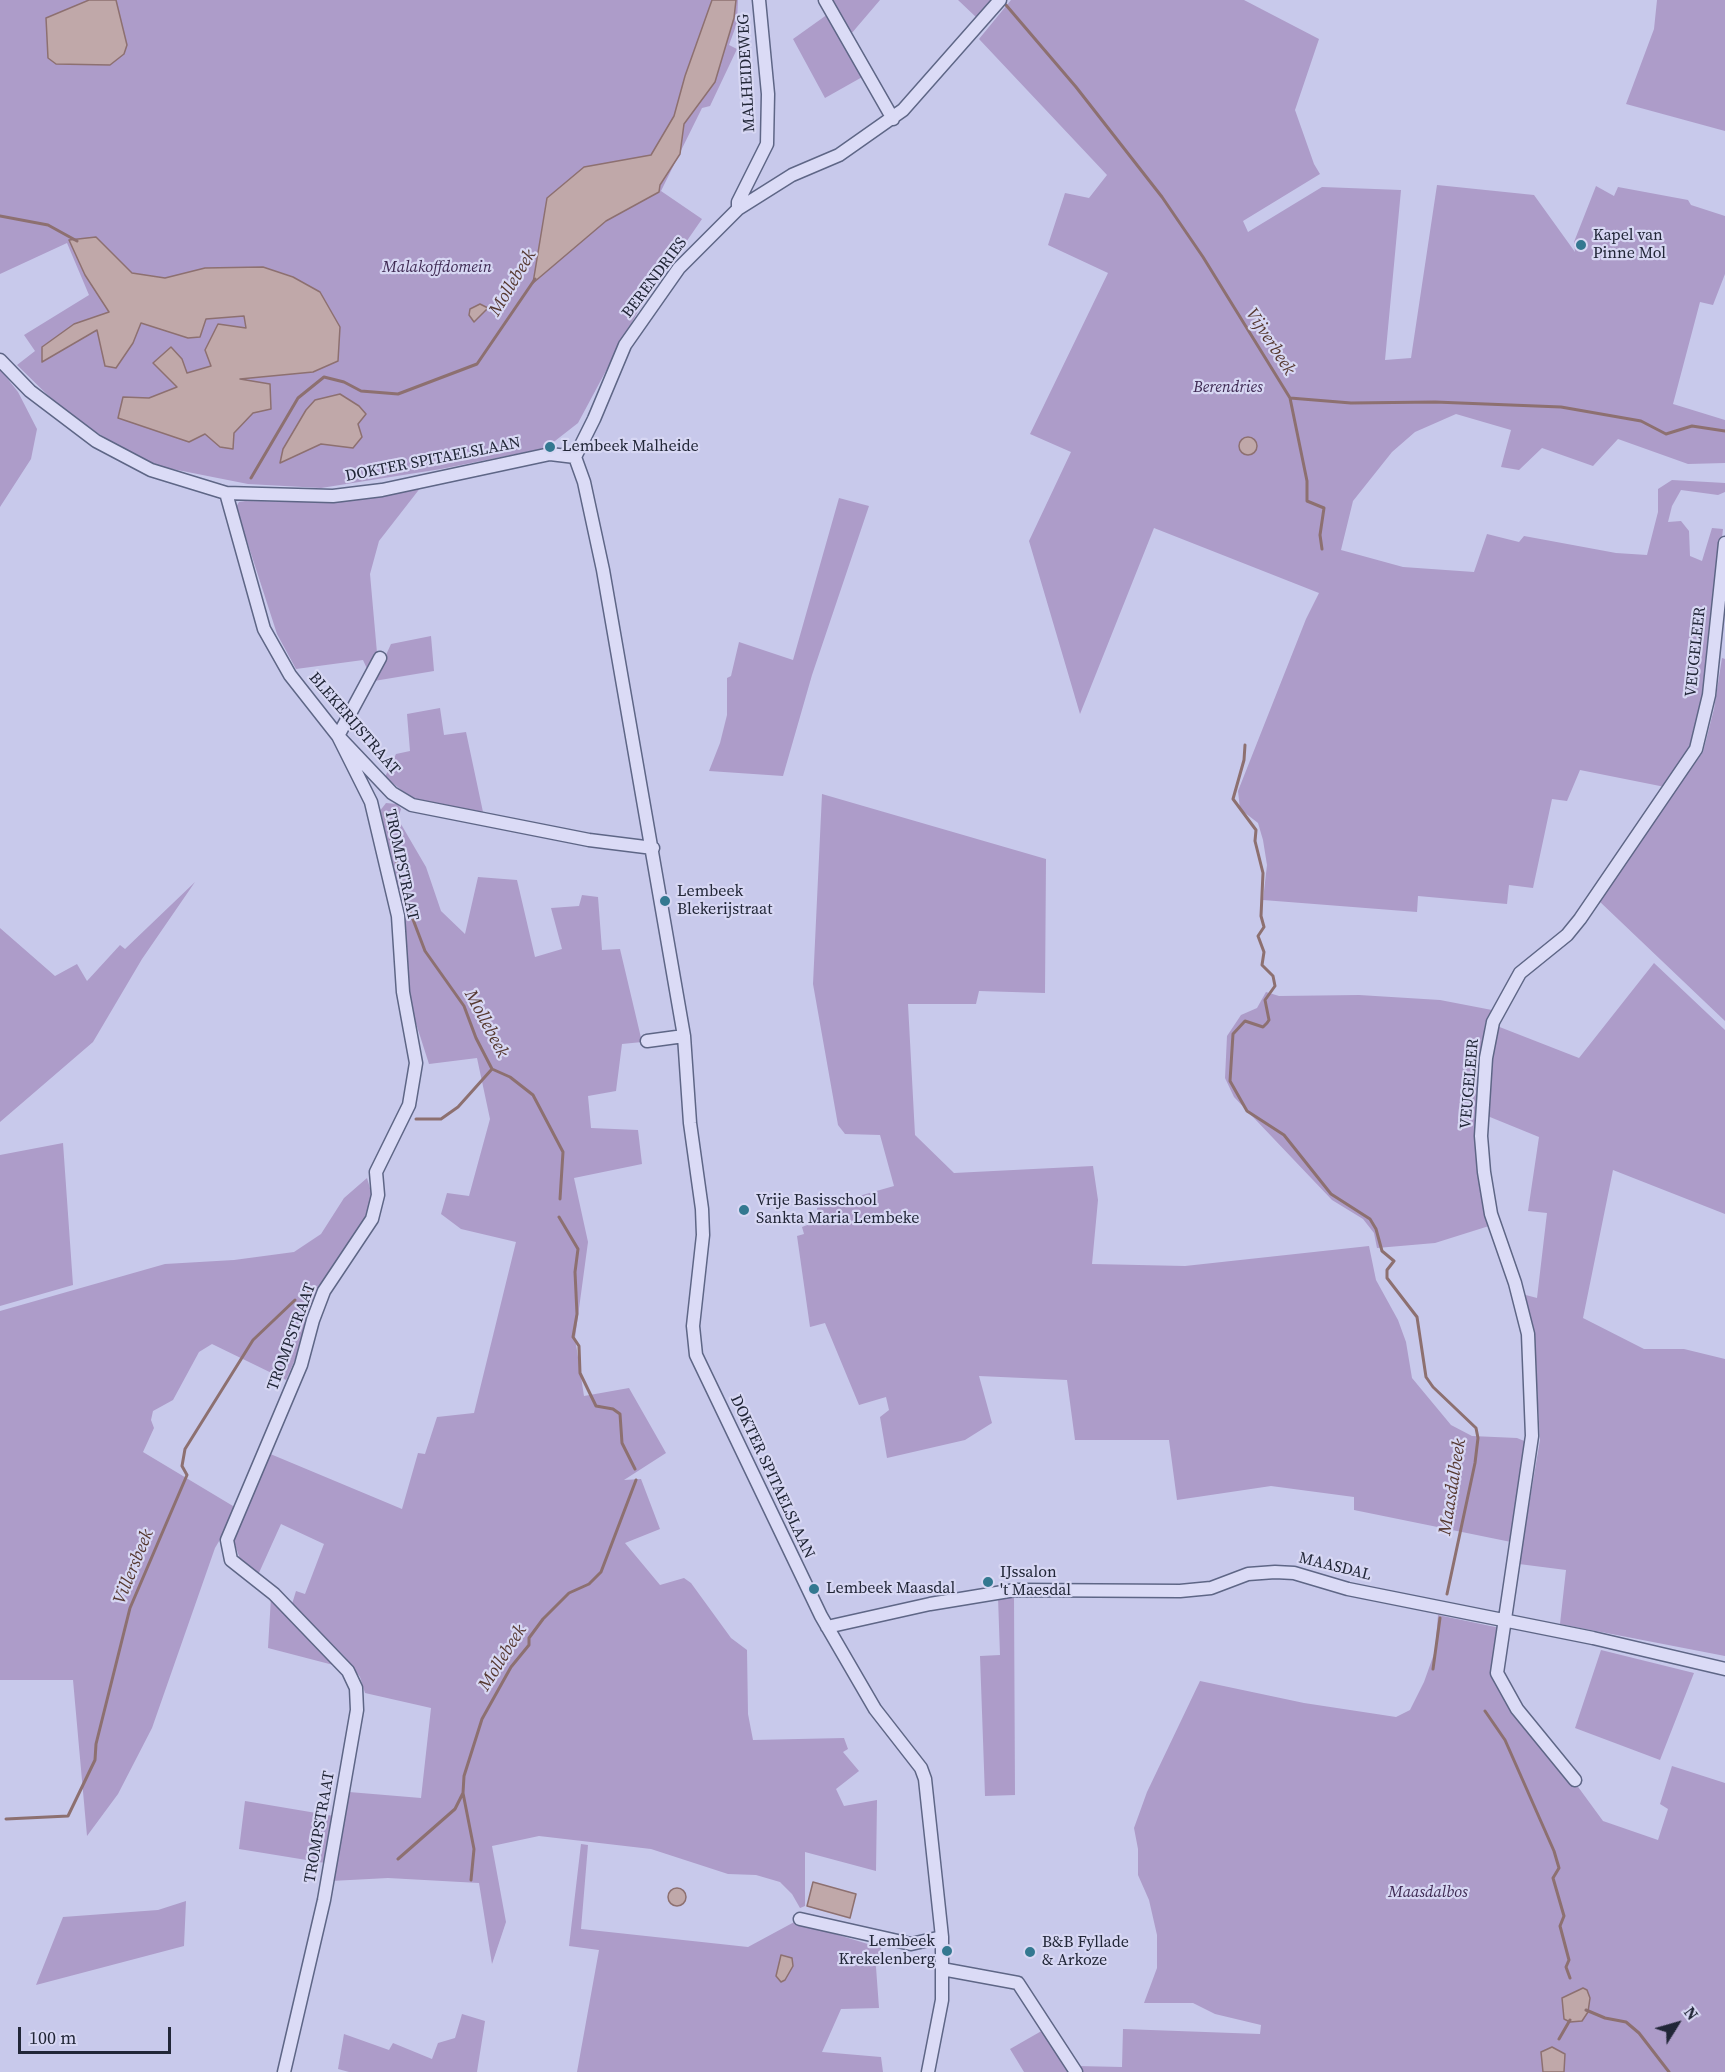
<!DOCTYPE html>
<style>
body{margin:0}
#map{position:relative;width:1725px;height:2072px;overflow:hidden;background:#c8c9eb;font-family:"Source Serif 4",serif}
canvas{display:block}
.north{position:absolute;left:1647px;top:1994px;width:60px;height:60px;-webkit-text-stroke:4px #d7d7f3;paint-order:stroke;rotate:53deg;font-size:16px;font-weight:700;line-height:24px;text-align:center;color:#212637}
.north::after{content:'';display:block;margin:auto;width:21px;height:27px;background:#212637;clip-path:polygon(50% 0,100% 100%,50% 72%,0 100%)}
.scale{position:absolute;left:18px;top:2027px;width:153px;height:27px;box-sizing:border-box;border:3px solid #212637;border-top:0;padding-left:8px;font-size:18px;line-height:21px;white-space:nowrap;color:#212637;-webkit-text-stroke:4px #d7d7f3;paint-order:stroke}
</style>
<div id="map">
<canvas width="1725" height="2072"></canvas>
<div class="north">N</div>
<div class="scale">100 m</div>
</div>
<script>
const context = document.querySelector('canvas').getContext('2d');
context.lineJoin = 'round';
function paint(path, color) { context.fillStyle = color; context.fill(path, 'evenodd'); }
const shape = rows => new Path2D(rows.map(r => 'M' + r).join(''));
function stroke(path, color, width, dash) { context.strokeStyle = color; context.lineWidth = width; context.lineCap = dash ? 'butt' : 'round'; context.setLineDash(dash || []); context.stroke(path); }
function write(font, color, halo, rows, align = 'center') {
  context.font = font + ' "Source Serif 4",serif'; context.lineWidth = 4.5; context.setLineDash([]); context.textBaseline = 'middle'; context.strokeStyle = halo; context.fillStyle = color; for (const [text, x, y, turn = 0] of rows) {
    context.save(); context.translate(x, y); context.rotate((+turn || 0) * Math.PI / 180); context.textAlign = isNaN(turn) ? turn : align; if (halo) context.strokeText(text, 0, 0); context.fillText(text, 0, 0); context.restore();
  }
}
const green = shape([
 [0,0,89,0,47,18,127,45,116,0,738,0,737,23,729,45,737,49,710,106,702,108,661,191,702,219,637,313,578,423,546,448,441,469,321,488,248,484,147,464,66,413,17,365,35,351,24,335,89,295,67,243,0,274],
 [102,315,42,352,74,324],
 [829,0,880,0,851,34],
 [958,0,991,0,977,18],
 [1011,0,1244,0,1319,39,1295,110,1314,164,1320,174,1243,221,1248,232,1322,187,1401,190,1385,360,1411,358,1437,185,1534,195,1575,252,1574,242,1596,186,1614,196,1618,187,1688,200,1691,205,1725,216,1725,274,1713,305,1700,302,1673,404,1725,420,1725,463,1688,464,1618,439,1593,466,1542,448,1519,470,1501,467,1511,430,1456,414,1415,432,1392,452,1353,501,1341,550,1403,567,1474,572,1487,534,1519,542,1524,536,1616,553,1647,555,1658,512,1658,489,1672,480,1725,483,1725,492,1718,495,1681,490,1672,506,1668,522,1681,521,1689,531,1690,556,1702,561,1712,528,1723,529,1701,723,1683,768,1665,787,1580,770,1567,801,1552,799,1533,888,1509,885,1507,904,1418,896,1417,912,1263,900,1267,865,1263,840,1258,823,1240,809,1238,791,1306,619,1319,593,1154,528,1080,714,1029,541,1071,452,1030,434,1108,273,1048,245,1065,193,1089,198,1107,175,979,39],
 [1657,0,1725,0,1725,131,1626,104,1654,29],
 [828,14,864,76,825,98,793,39],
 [0,369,18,392,37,429,31,459,0,507],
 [421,487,379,541,370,574,377,653,369,673,363,660,296,669,277,634,236,507,239,502,245,501,320,502,365,498],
 [839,498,869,506,812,675,783,776,709,771,720,743,727,715,727,678,731,676,739,642,793,660],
 [431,636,434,671,374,681,391,644],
 [1722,658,1725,659,1725,1021,1598,900,1703,752,1714,709],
 [440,708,444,735,466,732,483,812,414,800,385,777,396,754,410,751,407,714],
 [822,794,1046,859,1045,993,979,991,976,1004,908,1004,915,1135,954,1173,1093,1166,1098,1200,1092,1264,1185,1266,1369,1246,1376,1280,1398,1320,1406,1342,1412,1378,1451,1425,1472,1436,1517,1438,1529,1443,1511,1542,1354,1510,1354,1497,1271,1486,1177,1500,1169,1440,1075,1440,1067,1380,979,1376,992,1423,965,1440,887,1458,880,1417,889,1410,886,1397,859,1405,825,1323,810,1327,797,1236,804,1234,802,1227,818,1221,817,1208,894,1186,880,1135,845,1134,838,1125,813,984],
 [386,803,397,804,401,809,398,819,426,867,441,911,465,934,478,877,517,880,535,957,562,949,551,908,579,906,582,895,598,897,602,950,620,949,642,1042,622,1044,616,1091,588,1096,591,1128,638,1130,642,1164,574,1178,588,1242,575,1338,584,1396,629,1388,666,1453,624,1480,641,1479,660,1529,625,1543,660,1585,684,1578,691,1583,731,1638,747,1650,748,1714,753,1740,844,1738,848,1749,843,1752,859,1771,836,1789,844,1806,877,1800,876,1871,805,1852,805,1906,800,1908,792,1894,780,1882,756,1875,728,1874,651,1849,539,1836,492,1846,506,1922,492,1964,479,1883,388,1878,331,1881,349,1792,421,1798,431,1708,365,1693,360,1677,344,1656,292,1604,296,1591,305,1594,324,1544,281,1524,258,1575,240,1559,233,1539,268,1453,402,1509,418,1453,425,1454,437,1417,474,1413,516,1242,461,1229,441,1214,447,1193,469,1196,490,1119,477,1058,429,1064,413,1014,406,984,406,929,379,812],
 [195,882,142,959,93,1042,0,1122,0,928,55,976,77,964,87,981,120,945,125,949],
 [1654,963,1725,1030,1725,1214,1613,1170,1583,1318,1644,1349,1684,1349,1725,1359,1725,1656,1560,1624,1566,1570,1519,1564,1540,1440,1534,1336,1522,1294,1537,1298,1547,1213,1528,1211,1539,1137,1485,1115,1497,1026,1579,1058],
 [1266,992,1279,996,1359,995,1440,1000,1492,1010,1485,1023,1477,1133,1489,1226,1435,1243,1377,1248,1374,1233,1363,1219,1332,1200,1234,1097,1225,1078,1227,1036,1241,1015,1257,1008],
 [63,1143,73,1285,0,1306,0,1155],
 [367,1178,372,1195,369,1214,328,1272,311,1308,301,1346,286,1380,212,1344,199,1352,173,1400,153,1411,151,1420,154,1428,143,1452,238,1509,215,1548,152,1728,118,1794,87,1836,73,1680,0,1680,0,1311,165,1264,234,1260,294,1252,321,1234,344,1198],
 [271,1597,341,1667,268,1648],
 [998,1597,1014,1597,1015,1795,985,1796,980,1656,1000,1655],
 [1438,1615,1500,1628,1494,1672,1603,1821,1658,1840,1668,1809,1660,1804,1672,1766,1725,1783,1725,2072,1080,2072,1077,2066,1122,2067,1123,2029,1260,2034,1261,2025,1215,2014,1193,2003,1144,2003,1157,1968,1157,1935,1149,1900,1138,1875,1138,1849,1134,1828,1147,1792,1200,1681,1304,1703,1396,1717,1410,1710,1424,1682,1435,1651],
 [1601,1650,1694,1673,1660,1760,1575,1728],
 [245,1801,334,1816,325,1863,239,1849],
 [581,1844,588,1845,581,1929,748,1947,798,1920,812,1927,881,1948,876,1967,879,2008,841,2009,822,2052,881,2057,883,2072,577,2072,599,1950,569,1946],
 [186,1901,184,1946,36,1985,63,1917,158,1910],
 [462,2014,485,2021,477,2072,349,2072,338,2069,344,2034,389,2050,393,2043,432,2059,438,2043,455,2038],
 [1045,2029,1073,2072,1024,2072,1010,2049]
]);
const water = shape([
 [89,0,116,0,127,45,124,54,110,65,56,64,48,58,46,18,89,0],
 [712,0,736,0,734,18,715,82,684,124,680,154,660,185,659,192,606,221,533,283,547,198,584,167,651,155,674,116,685,76,712,0],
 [96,237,132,273,165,278,205,268,263,267,293,277,320,292,340,327,338,361,313,372,240,379,270,384,271,409,253,413,234,433,233,449,220,447,205,434,189,442,118,418,123,397,149,398,177,387,153,363,171,347,182,359,187,373,211,366,205,350,218,324,246,328,244,316,206,319,200,337,188,338,141,323,133,343,116,368,105,366,97,330,42,362,42,347,74,324,109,312,85,275,69,240,96,237],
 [480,304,488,308,474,322,469,315,470,309,480,304],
 [340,394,359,406,366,414,358,424,362,437,353,448,321,444,280,463,283,449,306,410,315,400,340,394],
 '1239 446a9 9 0 1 1 18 0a9 9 0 1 1-18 0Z',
 [813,1882,856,1894,850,1918,807,1906,813,1882],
 '668 1897a9 9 0 1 1 18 0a9 9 0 1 1-18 0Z',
 [781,1955,792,1958,793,1966,785,1980,781,1982,776,1976,781,1955],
 [1583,1988,1587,1990,1590,1998,1588,2012,1582,2021,1570,2022,1564,2019,1562,1998,1583,1988],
 [1552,2047,1565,2054,1564,2072,1543,2072,1541,2052,1552,2047]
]);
const stream = shape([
 [1006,5,1076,87,1162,197,1203,257,1290,398,1351,403,1435,402,1561,407,1641,421,1666,434,1692,426,1725,431],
 [0,216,48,225,77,241],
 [1290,398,1307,481,1307,501,1324,508,1320,535,1322,549],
 [251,478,298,398,324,377,344,382,361,391,398,394,477,364,535,279],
 [1245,745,1244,760,1233,799,1256,830,1255,841,1263,873,1261,916,1264,927,1258,936,1264,952,1262,965,1273,976,1275,986,1265,1000,1269,1020,1267,1023,1263,1027,1245,1021,1233,1034,1230,1081,1247,1111,1284,1135,1331,1194,1370,1219,1376,1229,1382,1251,1394,1261,1387,1270,1387,1278,1417,1317,1426,1377,1433,1387,1476,1428,1478,1438,1475,1463,1447,1594],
 [385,813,406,901,425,951,464,1006,476,1038,492,1069,510,1077,533,1095,563,1152,560,1199],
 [416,1119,441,1119,458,1107,492,1069],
 [559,1217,578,1249,575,1272,577,1314,573,1337,579,1346,580,1373,596,1406,613,1409,620,1414,622,1443,635,1469],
 [304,1293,314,1289],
 [1433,1669,1440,1618],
 [1485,1711,1505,1740,1554,1851,1559,1868,1553,1878,1564,1916,1560,1926,1569,1960,1566,1967,1570,1978],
 [6,1819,68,1816,95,1760,96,1744,130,1608,187,1475,182,1466,185,1449,253,1340,295,1300],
 [398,1859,455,1809,463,1793],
 [471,1880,474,1849,463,1793,464,1776,482,1719,511,1667,529,1645,529,1638,543,1619,569,1593,589,1584,601,1572,636,1480],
 [1586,2010,1605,2018,1626,2022,1639,2033,1669,2072],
 [1559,2039,1570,2020]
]);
const minor = shape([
 [825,0,893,119],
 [738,209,738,202,767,144,768,94,759,0],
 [0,360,30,391,96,441,151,470,226,493,333,496,382,490,550,454,575,457],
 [575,457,584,482,603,570,684,1036,690,1123,702,1209,703,1235,693,1326,696,1355,821,1616,875,1709,921,1768,925,1779,942,1937,942,2000,928,2072],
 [575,457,594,419,625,345,679,268,738,209,792,175,839,155,903,110,1000,0],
 [226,493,264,629,290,675,338,736,392,793,412,805,589,840,653,848],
 [338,736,380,658],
 [647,1041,684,1036],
 [827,1627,930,1604,1015,1590,1180,1591,1211,1588,1248,1574,1275,1572,1294,1573,1348,1589,1593,1638,1725,1669],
 [1575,1780,1517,1709,1497,1673,1532,1436,1528,1334,1515,1283,1491,1214,1484,1172,1481,1136,1486,1058,1493,1022,1520,973,1567,935,1580,919,1696,749,1709,695,1725,543],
 [800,1919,911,1944,942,1937],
 [942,1969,1018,1983,1076,2072],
 [284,2072,324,1900,357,1710,356,1688,348,1671,274,1594,231,1560,227,1540,301,1365,313,1320,324,1291,372,1219,378,1195,376,1172,409,1105,416,1063,403,992,398,916,371,802,338,736]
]);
const markers = [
 [1581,245,6,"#337890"],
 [550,447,6,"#337890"],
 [665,901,6,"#337890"],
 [744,1210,6,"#337890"],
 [988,1582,6,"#337890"],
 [814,1589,6,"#337890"],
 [947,1951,6,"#337890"],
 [1030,1952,6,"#337890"]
];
const streetNames = [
 ["MALHEIDEWEG",747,73,-93],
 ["BERENDRIES",655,278,-53],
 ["DOKTER SPITAELSLAAN",433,460,-11],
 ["VEUGELEER",1696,652,-84],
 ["BLEKERIJSTRAAT",354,724,49],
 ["TROMPSTRAAT",401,865,78],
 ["VEUGELEER",1470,1084,-85],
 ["TROMPSTRAAT",292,1337,-70],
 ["DOKTER SPITAELSLAAN",772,1477,65],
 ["MAASDAL",1335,1567,14],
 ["TROMPSTRAAT",320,1827,-80]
];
const poiNames = [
 ["Kapel van",1593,236],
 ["Pinne Mol",1593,254],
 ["Lembeek Malheide",562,447],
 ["Lembeek",677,892],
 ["Blekerijstraat",677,910],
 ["Vrije Basisschool",756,1201],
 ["Sankta Maria Lembeke",756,1219],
 ["IJssalon",1000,1573],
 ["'t Maesdal",1000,1591],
 ["Lembeek Maasdal",826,1589],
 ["Lembeek",935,1942,"right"],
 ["Krekelenberg",935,1960,"right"],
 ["B&B Fyllade",1042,1943],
 ["& Arkoze",1042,1961]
];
const parkNames = [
 ["Malakoffdomein",437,268],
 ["Berendries",1228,388],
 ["Maasdalbos",1428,1893]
];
const waterNames = [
 ["Mollebeek",513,283,-59],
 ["Vijverbeek",1270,342,57],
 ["Mollebeek",486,1024,62],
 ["Maasdalbeek",1453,1487,-81],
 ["Villersbeek",134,1567,-68],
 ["Mollebeek",503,1658,-58]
];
paint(green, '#ad9cc9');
paint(water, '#c0a8a9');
stroke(water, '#8d7070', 1.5);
stroke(stream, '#8d7070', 3);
stroke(minor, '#5e6686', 15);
stroke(minor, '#dbdbf6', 12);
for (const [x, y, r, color] of markers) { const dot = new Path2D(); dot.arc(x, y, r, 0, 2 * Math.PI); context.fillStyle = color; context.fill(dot); stroke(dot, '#d7d7f3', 2); }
write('16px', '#212637', '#d7d7f3', streetNames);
write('16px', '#212637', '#d7d7f3', poiNames, 'left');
write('italic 16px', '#3e2952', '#d7d7f3', parkNames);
write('italic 18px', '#563931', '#d7d7f3', waterNames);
</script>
